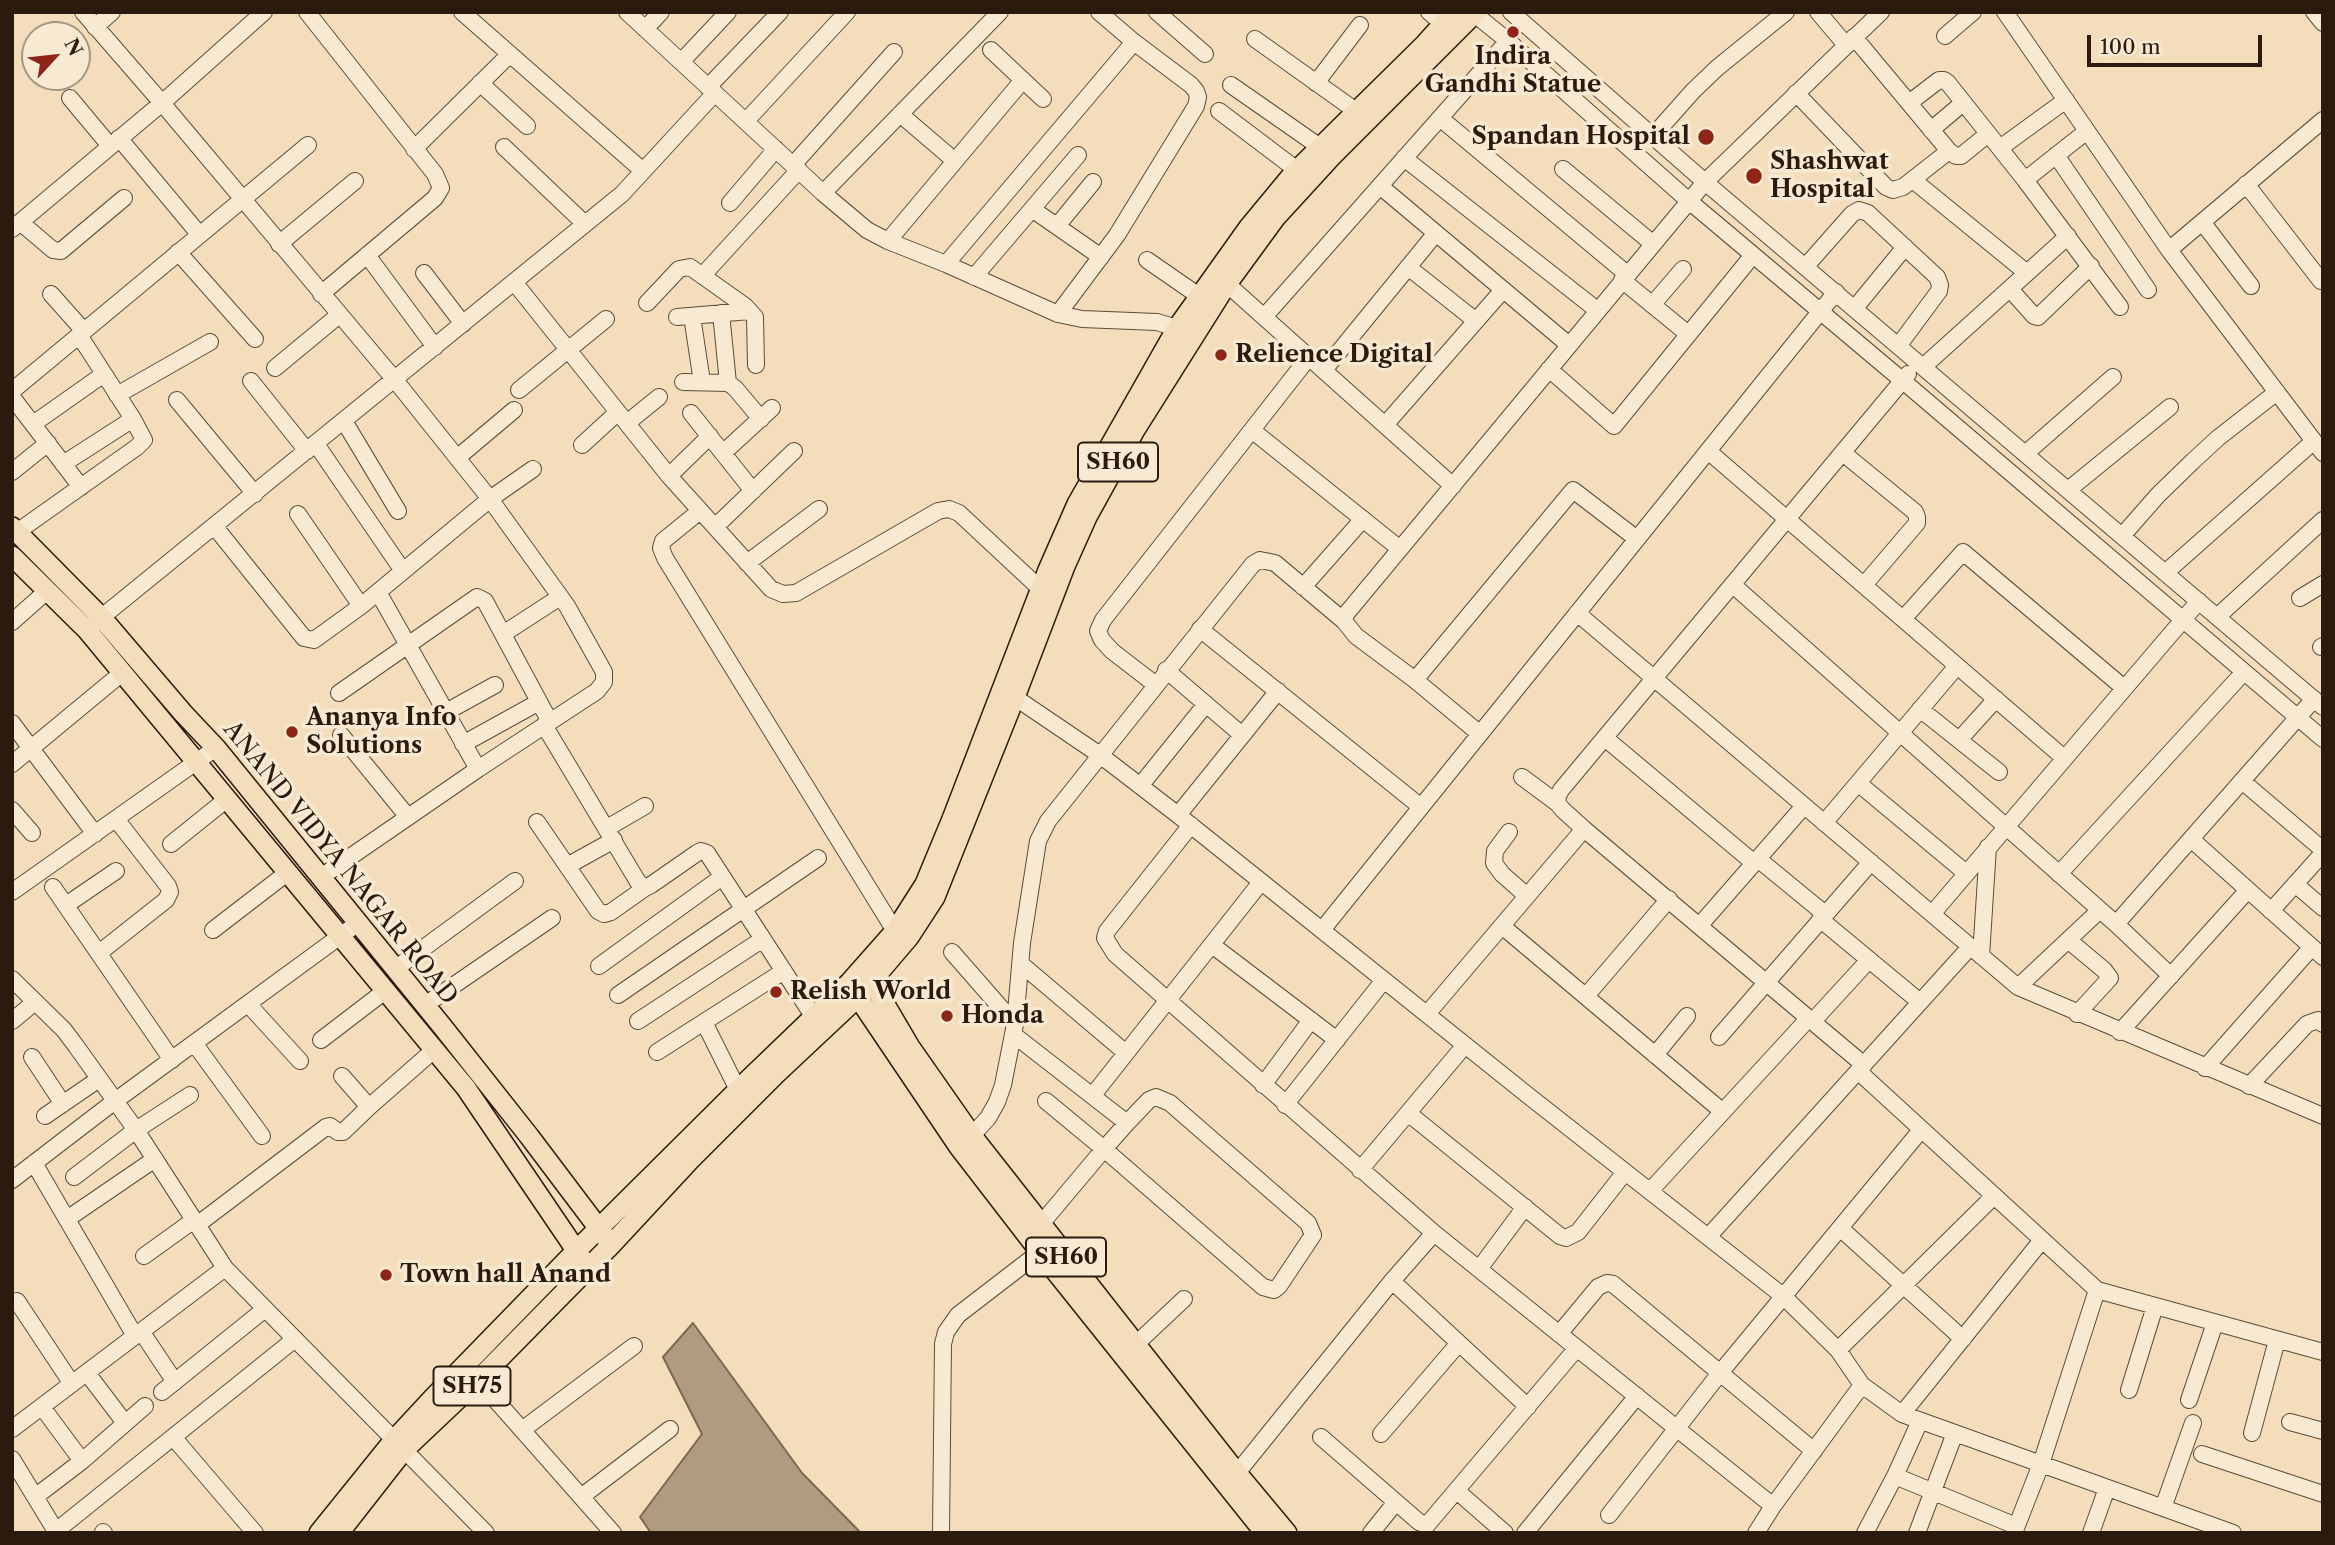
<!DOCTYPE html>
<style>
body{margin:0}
#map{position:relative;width:2335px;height:1545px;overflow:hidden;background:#f3ddba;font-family:"Libre Caslon Text",serif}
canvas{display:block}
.frame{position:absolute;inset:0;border:14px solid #2b1b0f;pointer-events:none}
.north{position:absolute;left:21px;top:21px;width:70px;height:70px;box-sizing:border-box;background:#f7e9d2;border:2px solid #a59784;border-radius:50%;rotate:63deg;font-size:19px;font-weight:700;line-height:28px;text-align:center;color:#2b1b0f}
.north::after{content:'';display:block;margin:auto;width:24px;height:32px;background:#8f2418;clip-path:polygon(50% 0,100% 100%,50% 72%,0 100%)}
.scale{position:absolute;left:2087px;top:35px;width:175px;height:32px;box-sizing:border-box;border:4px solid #2b1b0f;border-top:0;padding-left:9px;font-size:21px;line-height:24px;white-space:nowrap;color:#2b1b0f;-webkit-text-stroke:5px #f7e9d2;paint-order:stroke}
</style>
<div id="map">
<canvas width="2335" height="1545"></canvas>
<div class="frame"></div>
<div class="north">N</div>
<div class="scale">100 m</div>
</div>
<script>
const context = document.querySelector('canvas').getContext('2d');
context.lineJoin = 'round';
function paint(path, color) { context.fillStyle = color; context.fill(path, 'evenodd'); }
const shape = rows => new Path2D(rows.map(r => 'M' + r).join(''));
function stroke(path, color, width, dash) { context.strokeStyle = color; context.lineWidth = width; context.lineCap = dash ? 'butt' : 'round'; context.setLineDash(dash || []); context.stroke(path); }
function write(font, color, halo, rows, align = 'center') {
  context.font = font + ' "Libre Caslon Text",serif'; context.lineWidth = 7; context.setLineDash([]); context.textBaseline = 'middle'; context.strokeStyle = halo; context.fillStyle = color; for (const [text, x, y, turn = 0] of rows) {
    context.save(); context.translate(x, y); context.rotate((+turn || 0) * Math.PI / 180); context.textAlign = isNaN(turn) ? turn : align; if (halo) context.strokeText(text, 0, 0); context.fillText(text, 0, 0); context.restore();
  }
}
const water = shape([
 [693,1323,802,1473,861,1533,651,1533,640,1517,702,1434,663,1357,693,1323]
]);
const minor = shape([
 [83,12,162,103,395,380,490,499,567,606,604,672,604,682,597,691,478,769,321,877],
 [307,12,435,174,441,188,435,198,321,294],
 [462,12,643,171],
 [627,12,823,193,867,230,888,241,946,264,1058,314,1082,319,1157,322,1177,328,1185,333],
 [1157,12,1205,54],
 [1429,12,1443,24],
 [1472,12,1508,41,1689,201,1903,381,2323,739],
 [1511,12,1705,182,2323,707],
 [1818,12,1846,45],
 [2005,12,2169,250,2323,453],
 [2314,12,2323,23],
 [95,27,112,12],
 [645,29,661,12],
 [1945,36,1973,12],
 [1854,37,1949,151,1956,156,1961,156,1988,134],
 [1255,39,1356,111],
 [991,50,1043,99],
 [681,62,728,12],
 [480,83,527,126],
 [1316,83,1360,25],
 [1231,85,1320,147],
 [708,87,780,12],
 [1796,93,1886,187,1893,190,1903,187,1949,151],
 [70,98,110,146],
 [1909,103,1939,80,1944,80,1948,83,2025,180,2120,307],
 [1219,111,1297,170],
 [900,114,955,161],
 [1440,118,1627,274],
 [746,121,847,12],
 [1931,130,1963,103],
 [1653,136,1693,91,1717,68,1786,12],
 [119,138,199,234],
 [504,147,585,224],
 [2000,148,2066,100],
 [414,149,510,54],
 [2056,155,2148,290],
 [1404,158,1597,310],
 [793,165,894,52],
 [1563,169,1652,243],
 [1913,180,2027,273],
 [2025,180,2087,131],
 [2246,184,2321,281],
 [1380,186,1569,345],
 [823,193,1000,12],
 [730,203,776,149],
 [1032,209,1101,257],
 [20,222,53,250,61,251,124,198],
 [2203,223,2251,286],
 [1057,226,1093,182],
 [12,229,162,103,264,12],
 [888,241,1023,80],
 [279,244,355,181],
 [2169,250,2323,120],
 [178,252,255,339],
 [367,255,435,347],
 [1147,260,1199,296],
 [946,264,1134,42],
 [1806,266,1852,214,1859,210,1868,213,1937,277,1940,285,1939,291,1899,345],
 [1408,267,1476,321],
 [424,273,463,324],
 [703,275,799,170],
 [974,277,1078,155],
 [1622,280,1688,334],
 [514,282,669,476,771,589,783,594,796,593,938,511,949,509,959,513,1048,596],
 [1227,284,1453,486],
 [2010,289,2034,316,2038,317,2091,266],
 [51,294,84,331],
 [647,303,679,269,690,267,745,306,755,317,756,365],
 [1652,305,1683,269],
 [1855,308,1905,247],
 [721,313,728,383],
 [1058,314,1117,235,1196,106,1198,97,1196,91,1191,85,1134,42,1099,12],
 [692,316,702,382],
 [677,317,750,311],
 [1264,317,1508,41],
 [1924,366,2068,236],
 [275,368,339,315],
 [1549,369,1614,426,1753,255],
 [1324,370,1436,233],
 [251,381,307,451],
 [683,382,728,383,735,388,761,419],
 [519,390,606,319],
 [12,391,308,145],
 [117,395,210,342],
 [12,397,81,487],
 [177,400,255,494],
 [691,413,753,491],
 [344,421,398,511],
 [627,423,659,397],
 [33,424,104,374],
 [1385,425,1503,290],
 [1253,431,1400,549],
 [316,444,403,571],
 [582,445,618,412],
 [1708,451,2064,758],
 [723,453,772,408],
 [1843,453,1915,512,1917,517,1917,523,1864,585],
 [2025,454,2113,377],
 [457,458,514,410],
 [63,464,133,419],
 [12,472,48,443],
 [669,476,710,436],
 [2068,490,2170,407],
 [700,511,663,541,661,548,665,558,895,931],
 [298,514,361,606],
 [215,527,304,638,314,640,361,606,490,499,533,469],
 [715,527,794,451],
 [17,532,137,447,144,440,133,419,79,335],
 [2122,536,2158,495,2193,461,2218,438,2277,392],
 [747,563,819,509],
 [2165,573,2314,441],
 [1733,585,2116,924,2171,976],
 [1303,587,1363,519],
 [378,592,478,769],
 [2300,598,2323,584],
 [1577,613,2018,987,2323,1116],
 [2217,617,2323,520],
 [1903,619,1963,552,2124,688],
 [12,622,47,591],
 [92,625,622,194,715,93],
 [1200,629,1421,807],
 [503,634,560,597],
 [2321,647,2323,646],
 [1166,670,1242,735],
 [1415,680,1573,490,1637,539],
 [1156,685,1112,651,1102,640,1098,631,1103,620,1309,357],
 [1007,692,1100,755,1178,815,1530,1097,1783,1296,1838,1350,1862,1385,1902,1414,2233,1533],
 [339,693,477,597,485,601,550,722],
 [1920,709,1999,772],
 [446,712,495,685],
 [12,723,95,834],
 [544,725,638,882,645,888,651,885,697,853,701,851,707,853,813,1016],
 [1480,734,1415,680,1356,636,1344,621,1346,614,1705,182,1881,12],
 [341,735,408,817],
 [1605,738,1754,863],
 [1959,740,1996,699],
 [463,744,539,702],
 [12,764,122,673],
 [1522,777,1557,803],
 [2242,781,2323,850],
 [1858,783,1966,873],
 [1140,786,1206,704],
 [12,810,32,833],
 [1178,815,1278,691],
 [537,822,598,911,604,914,611,912,645,888],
 [1824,823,1957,666],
 [1191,825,1107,931,1105,938,1115,954,1434,1233,1773,1506],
 [607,828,645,806],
 [1509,832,1495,851,1494,863,1502,874,1527,896],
 [2191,839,2323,957],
 [171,844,227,799],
 [1758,859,1825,914],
 [567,866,614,840],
 [2059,874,2244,672],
 [2295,884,2323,908],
 [53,887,172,1060],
 [12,892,216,748],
 [66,905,116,871],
 [2271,911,2323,853],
 [1932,914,2199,601],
 [1820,919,1920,1002],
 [2116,924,2314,699],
 [1700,925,1804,806],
 [1502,926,1723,1112],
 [213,930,287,873],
 [1322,930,1836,292],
 [2068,940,2104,970,2110,978,2077,1014],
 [1212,945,1337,1040],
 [952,952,1015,1024],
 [99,953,166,900,170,892,168,886,116,819],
 [1981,956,1988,847],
 [1021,964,1126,1053],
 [599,966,722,877],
 [395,969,515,881],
 [12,979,64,1030,76,1046,136,1130,225,1268,486,1533],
 [2018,987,2100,910],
 [618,995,818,858],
 [1586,996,1669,899],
 [248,1004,300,1061],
 [425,1005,552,918],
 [1427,1014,1584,829],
 [12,1021,35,1002],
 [638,1021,763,939],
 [1813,1021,1869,960],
 [704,1022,738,1090],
 [2120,1032,2248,890],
 [1014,1035,1127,1123],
 [1719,1037,1871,862],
 [321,1040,385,991],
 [194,1043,262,1136],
 [657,1052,784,971],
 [1655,1055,1687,1016],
 [32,1057,63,1104],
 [1864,1065,1584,829,1563,810,1557,803,1558,796,1561,790,1908,374],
 [2205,1068,2312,947],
 [1858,1071,2097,1290,2323,1352],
 [342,1076,369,1107],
 [1263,1085,1311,1020],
 [2249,1086,2307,1024,2318,1020,2323,1024],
 [1093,1095,1261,882],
 [1285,1105,1384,980],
 [1408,1113,1560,1236,1566,1238,1578,1232,1625,1172],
 [45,1116,99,1079],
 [966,1142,988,1118,997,1102,1003,1085,1015,1024,1022,943,1038,841,1048,821,1253,564,1260,560,1275,563,1344,621],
 [34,1163,135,1336],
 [1360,1170,1465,1045],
 [74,1177,136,1130,190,1095],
 [12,1180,115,1101,358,923],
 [1650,1191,1809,1018],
 [67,1219,155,1159],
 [197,1225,326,1127,330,1126,338,1132,343,1132,369,1107,434,1050],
 [1840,1228,1963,1339],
 [1035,1230,1041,1224,1104,1149,1127,1123,1149,1100,1156,1097,1170,1103,1308,1223,1313,1235,1279,1286,1274,1290,1263,1287,1104,1149,1046,1101],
 [1708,1237,1970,947],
 [144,1256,194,1220],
 [1479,1269,1525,1207],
 [1392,1281,1528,1407],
 [17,1301,72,1384],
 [141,1331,175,1382],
 [1559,1334,1598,1287,1607,1283,1613,1284,1814,1451],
 [1135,1345,1184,1299],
 [1838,1350,1994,1196],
 [87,1373,125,1423],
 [478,1380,613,1533],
 [2129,1390,2155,1306],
 [162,1392,265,1309],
 [2189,1400,2215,1323],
 [42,1407,82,1461],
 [1902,1414,2042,1240],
 [2290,1422,2323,1431],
 [12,1429,225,1268],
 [522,1430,634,1346],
 [2252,1433,2277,1340],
 [1381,1434,1459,1343],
 [173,1437,255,1533],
 [1321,1437,1419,1522,1427,1525,1577,1348],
 [2202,1454,2323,1494],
 [12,1459,57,1533],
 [1237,1473,1392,1281,1434,1233],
 [1895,1476,2016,1526],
 [1457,1491,1505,1533],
 [35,1497,82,1461,145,1406],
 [581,1497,670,1429],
 [2163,1508,2193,1423],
 [1609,1515,1720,1373,1921,1130],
 [56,1531,295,1339],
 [103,1532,104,1533],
 [941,1533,943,1344,946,1332,958,1315,1049,1245],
 [1371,1533,1396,1502],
 [1525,1533,1637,1396],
 [1756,1533,1773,1506,1862,1385],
 [1865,1533,1895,1476,1920,1421],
 [1917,1533,1955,1433],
 [2014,1533,2041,1464,2097,1290],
 [2091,1533,2107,1488]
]);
const major = shape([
 [12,527,101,617,183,713,216,748,442,1026,529,1136,606,1238],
 [12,556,87,630,466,1088,584,1262],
 [866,972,910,1047,973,1137,1237,1473,1287,1533],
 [851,987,959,1147,1040,1252,1265,1533],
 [319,1533,394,1440,432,1399,577,1250,748,1080,849,983,895,931,925,884,952,819,1048,570,1077,504,1177,328,1249,227,1292,175,1425,44,1454,12],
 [339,1533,404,1450,478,1380,611,1245,690,1160,777,1073,858,997,909,937,935,897,1015,697,1065,566,1087,517,1135,430,1227,284,1276,217,1331,157,1476,12]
]);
const markers = [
 [1513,32,7,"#8f2418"],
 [1706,137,9,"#8f2418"],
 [1754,176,9,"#8f2418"],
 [1221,355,7,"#8f2418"],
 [292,732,7,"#8f2418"],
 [776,992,7,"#8f2418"],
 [947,1016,7,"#8f2418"],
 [386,1275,7,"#8f2418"]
];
const shields = [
 [1118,462,80],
 [1066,1257,80],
 [472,1386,77]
];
const shieldNames = [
 ["SH60",1118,462],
 ["SH60",1066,1257],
 ["SH75",472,1386]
];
const poiNames = [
 ["Indira",1513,57,"center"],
 ["Gandhi Statue",1513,85,"center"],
 ["Spandan Hospital",1690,137,"right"],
 ["Shashwat",1770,162],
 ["Hospital",1770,190],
 ["Relience Digital",1235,355],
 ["Ananya Info",306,718],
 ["Solutions",306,746],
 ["Relish World",790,992],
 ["Honda",961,1016],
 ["Town hall Anand",400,1275]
];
const streetNames = [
 ["ANAND VIDYA NAGAR ROAD",340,863,51]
];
paint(water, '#af9b80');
stroke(water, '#7a6853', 2);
stroke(minor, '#5d4c3a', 18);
stroke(major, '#2b1b0f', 22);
stroke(minor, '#f7e9d2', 16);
stroke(major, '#f3ddba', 19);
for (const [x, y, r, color] of markers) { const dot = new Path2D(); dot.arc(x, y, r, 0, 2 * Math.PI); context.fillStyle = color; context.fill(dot); stroke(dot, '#f7e9d2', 2.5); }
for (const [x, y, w] of shields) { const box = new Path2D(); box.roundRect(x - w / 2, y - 19.5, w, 39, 5); context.fillStyle = '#f7e9d2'; context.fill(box); stroke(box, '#2b1b0f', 2); }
write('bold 23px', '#2b1b0f', null, shieldNames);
write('bold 24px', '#2b1b0f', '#f7e9d2', poiNames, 'left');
write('24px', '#2b1b0f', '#f7e9d2', streetNames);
</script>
